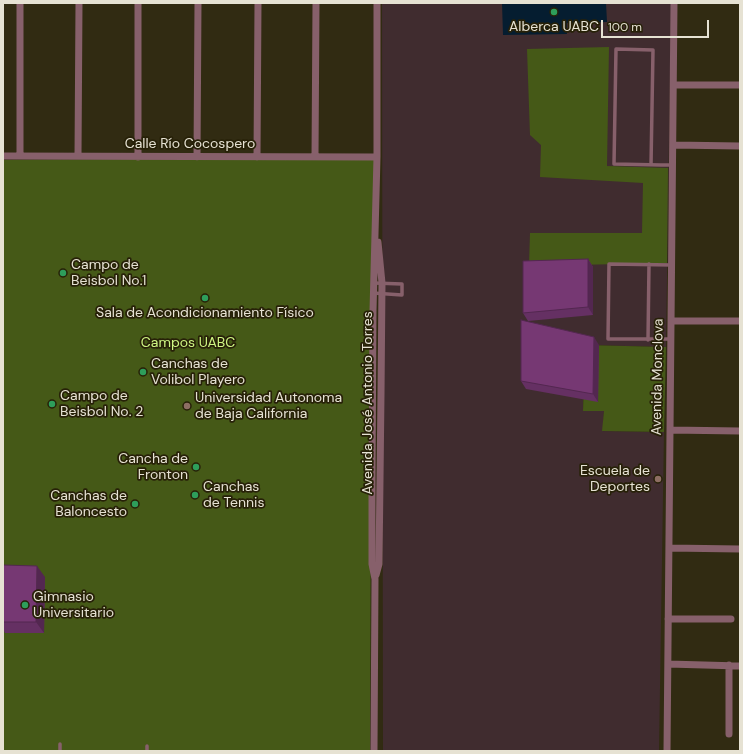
<!DOCTYPE html>
<meta charset="utf-8">
<style>
body{margin:0}
#map{position:relative;width:743px;height:754px;overflow:hidden;background:#312b12;font-family:"DM Sans",sans-serif}
canvas{display:block}
.frame{position:absolute;inset:0;border:4px solid #e6e2d3;pointer-events:none}
.scale{position:absolute;left:601px;top:20px;width:108px;height:18px;box-sizing:border-box;border:2px solid #e6e2d3;border-top:0;padding-left:5px;font-size:12px;line-height:14px;white-space:nowrap;color:#e6e2d3;-webkit-text-stroke:3px #272108;paint-order:stroke}
</style>
<div id="map">
<canvas width="743" height="754"></canvas>
<div class="frame"></div>
<div class="scale">100 m</div>
</div>
<script>
const context = document.querySelector('canvas').getContext('2d');
context.lineJoin = 'round';
function paint(path, color) { context.fillStyle = color; context.fill(path, 'evenodd'); }
const shape = rows => new Path2D(rows.map(r => 'M' + r).join(''));
function stroke(path, color, width, dash) { context.strokeStyle = color; context.lineWidth = width; context.lineCap = dash ? 'butt' : 'round'; context.setLineDash(dash || []); context.stroke(path); }
function write(font, color, halo, rows, align = 'center') {
  context.font = font + ' "DM Sans",sans-serif'; context.lineWidth = 3.5; context.setLineDash([]); context.textBaseline = 'middle'; context.strokeStyle = halo; context.fillStyle = color; for (const [text, x, y, turn = 0] of rows) {
    context.save(); context.translate(x, y); context.rotate((+turn || 0) * Math.PI / 180); context.textAlign = isNaN(turn) ? turn : align; if (halo) context.strokeText(text, 0, 0); context.fillText(text, 0, 0); context.restore();
  }
}
const education = shape([
 [382,3,671,3,666,347,585,345,583,411,604,411,603,431,664,432,659,751,383,751]
]);
const green = shape([
 [609,47,607,166,668,168,667,263,529,266,530,233,642,233,643,183,540,177,541,145,530,135,527,49],
 [376,157,371,446,370,751,3,751,3,160],
 [585,345,666,347,664,432,602,431,604,411,583,411]
]);
const water = shape([
 [502,3,606,3,607,22,567,23,567,34,503,35]
]);
const service = shape([
 [651,165,653,50,616,49,614,164,661,165,673,165],
 [373,293,402,295,402,284,374,283],
 [671,339,608,339,609,264,672,265],
 [648,340,649,264],
 [60,744,60,751],
 [147,746,147,751]
]);
const minor = shape([
 [674,85,740,85],
 [673,145,740,146],
 [3,156,377,157],
 [20,156,20,3],
 [78,156,79,3],
 [138,157,138,3],
 [197,157,198,3],
 [257,157,258,3],
 [315,157,316,3],
 [671,321,740,321],
 [670,430,740,431],
 [669,548,740,549],
 [376,575,379,564,381,394,382,283,378,242],
 [668,619,731,619],
 [668,664,740,666],
 [729,734,729,665],
 [374,751,375,579,372,564,372,478,373,311,377,157,377,3],
 [667,751,674,3]
]);
const wall = shape([
 [588,259,593,267,593,315,528,321,523,313],
 [599,345,598,402,526,389,521,381],
 [45,577,44,633,5,633,3,629,3,622]
]);
const shadedWall = shape([
 [588,259,593,267,593,315,588,307],
 [594,337,599,345,598,402,593,394],
 [37,566,45,577,44,633,36,622]
]);
const building = shape([
 [588,259,588,307,523,313,523,261,588,259],
 [521,320,594,337,593,394,521,381,521,320],
 [3,565,37,566,36,622,3,622,3,565]
]);
const markers = [
 [554,12,4,"#2e9e5b"],
 [63,273,4,"#2e9e5b"],
 [205,298,4,"#2e9e5b"],
 [143,372,4,"#2e9e5b"],
 [52,404,4,"#2e9e5b"],
 [187,406,4,"#8d6e63"],
 [196,467,4,"#2e9e5b"],
 [658,479,4,"#8d6e63"],
 [195,495,4,"#2e9e5b"],
 [135,504,4,"#2e9e5b"],
 [25,605,4,"#2e9e5b"]
];
const poiNames = [
 ["Alberca UABC",554,27,"center"],
 ["Campo de",71,265],
 ["Beisbol No.1",71,281],
 ["Sala de Acondicionamiento Físico",205,313,"center"],
 ["Canchas de",151,364],
 ["Volibol Playero",151,380],
 ["Campo de",60,396],
 ["Beisbol No. 2",60,412],
 ["Universidad Autonoma",195,398],
 ["de Baja California",195,414],
 ["Cancha de",188,459,"right"],
 ["Fronton",188,475,"right"],
 ["Escuela de",650,471,"right"],
 ["Deportes",650,487,"right"],
 ["Canchas",203,487],
 ["de Tennis",203,503],
 ["Canchas de",127,496,"right"],
 ["Baloncesto",127,512,"right"],
 ["Gimnasio",33,597],
 ["Universitario",33,613]
];
const streetNames = [
 ["Calle Río Cocospero",190,144],
 ["Avenida Monclova",658,377,-89],
 ["Avenida José Antonio Torres",368,403,-90]
];
const parkNames = [
 ["Campos UABC",188,343]
];
paint(education, '#402c2f');
paint(green, '#455917');
paint(water, '#051d30');
stroke(service, '#87606b', 3.5);
stroke(minor, '#87606b', 7);
paint(wall, '#653063');
paint(shadedWall, '#532750');
paint(building, '#763873');
stroke(building, '#532750', 1);
for (const [x, y, r, color] of markers) { const dot = new Path2D(); dot.arc(x, y, r, 0, 2 * Math.PI); context.fillStyle = color; context.fill(dot); stroke(dot, '#272108', 1.5); }
write('14px', '#e6e2d3', '#272108', poiNames, 'left');
write('14px', '#e6e2d3', '#272108', streetNames);
write('14px', '#cef583', '#272108', parkNames);
</script>
